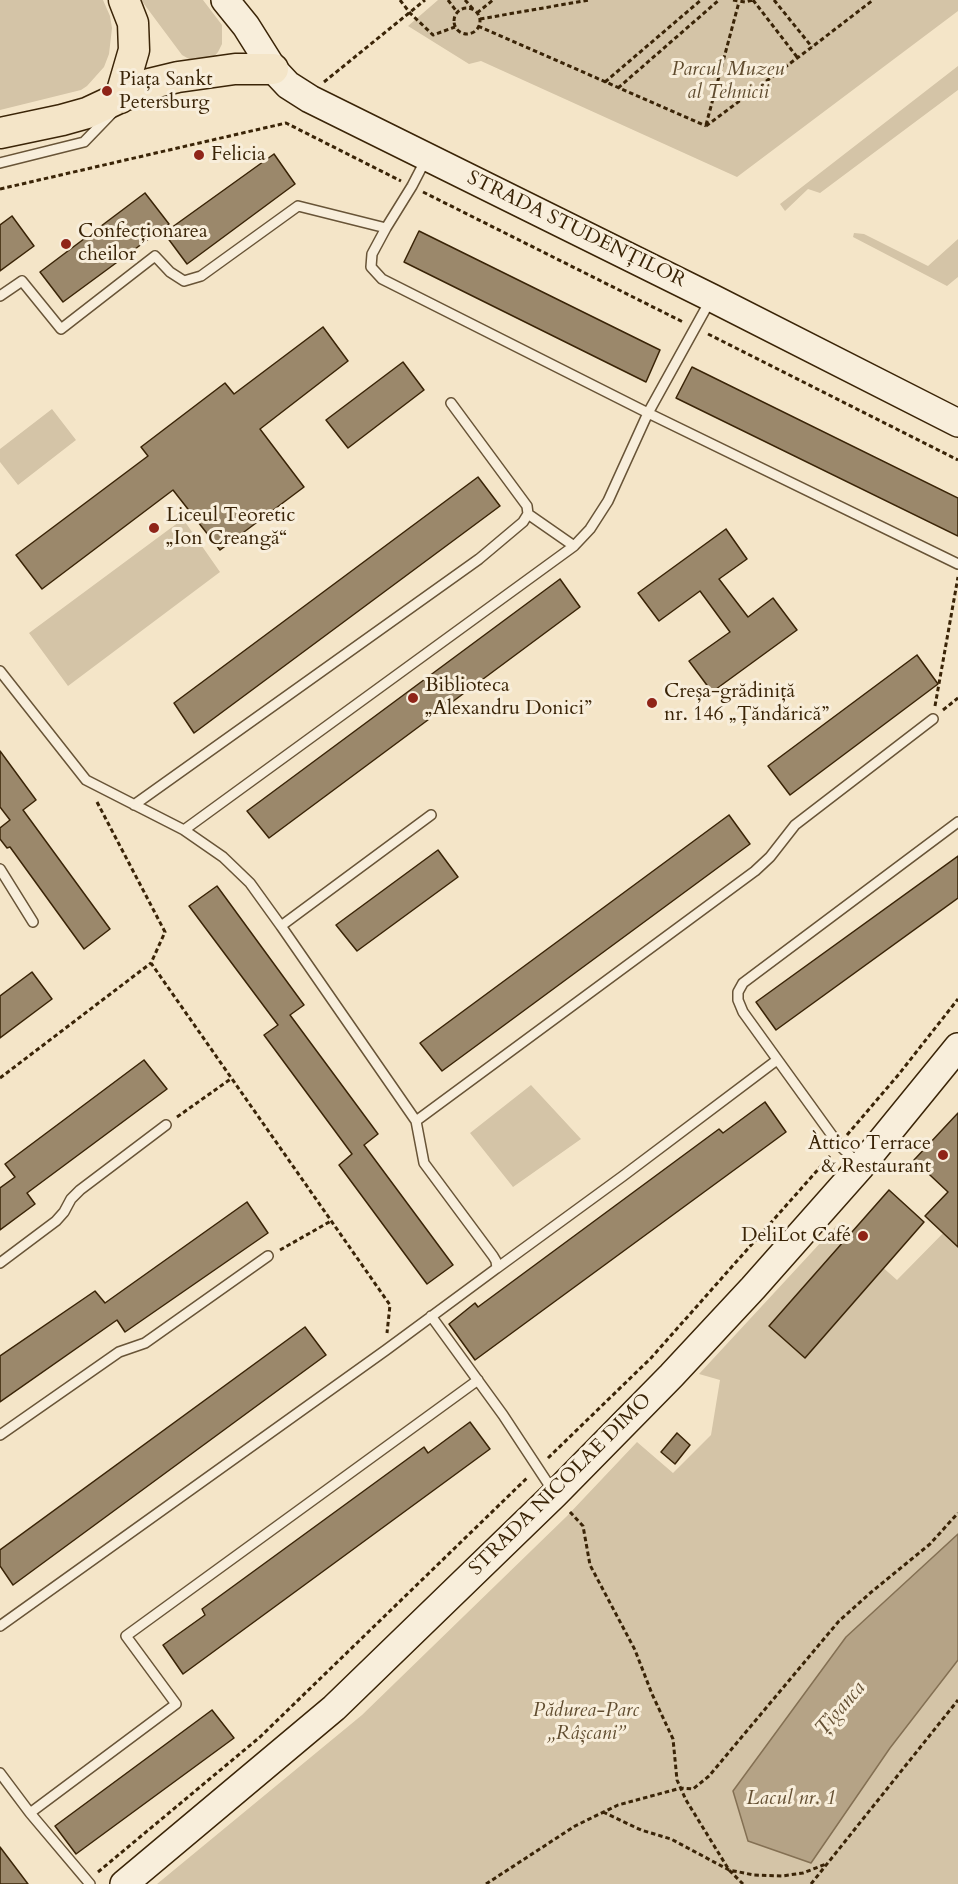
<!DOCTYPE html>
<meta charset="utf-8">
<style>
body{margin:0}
canvas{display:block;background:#f4e5c8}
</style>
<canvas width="958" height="1884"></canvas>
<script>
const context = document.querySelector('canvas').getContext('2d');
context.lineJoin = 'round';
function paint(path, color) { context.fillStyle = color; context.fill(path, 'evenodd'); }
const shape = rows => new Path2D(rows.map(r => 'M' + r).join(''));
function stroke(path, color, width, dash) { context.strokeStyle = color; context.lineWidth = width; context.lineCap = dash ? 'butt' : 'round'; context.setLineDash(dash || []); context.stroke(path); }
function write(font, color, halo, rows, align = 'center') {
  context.font = font + ' Cardo,serif'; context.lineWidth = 6; context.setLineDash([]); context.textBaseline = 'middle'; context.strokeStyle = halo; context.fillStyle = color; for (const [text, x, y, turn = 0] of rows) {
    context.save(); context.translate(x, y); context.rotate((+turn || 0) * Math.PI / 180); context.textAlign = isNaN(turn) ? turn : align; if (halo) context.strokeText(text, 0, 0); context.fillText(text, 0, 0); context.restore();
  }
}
const green = shape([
 [0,0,103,0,110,16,112,28,109,54,104,67,87,86,81,90,0,110],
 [141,0,203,0,222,25,222,44,218,52,213,58,198,61,189,59,182,55],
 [438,0,958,0,958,11,737,177,481,61,469,64,408,26],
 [958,66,958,90,820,193,808,189,785,211,780,204],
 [854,233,864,234,928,266,958,239,958,277,947,286,853,237],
 [52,409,76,440,18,485,0,462,0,449],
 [183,519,220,572,68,686,29,633],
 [531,1085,581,1139,513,1187,470,1133],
 [958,1218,958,1534,846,1637,890,1748,958,1660,958,1884,157,1884,362,1715,567,1516,637,1442,673,1473,711,1435,720,1380,699,1374,836,1226,897,1280]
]);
const water = shape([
 [958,1534,958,1660,890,1748,811,1863,748,1841,733,1791,846,1637,958,1534]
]);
const building = shape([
 [274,154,295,184,187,264,164,233,274,154],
 [145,193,169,224,63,302,40,272,145,193],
 [12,216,34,246,0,271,0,225,12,216],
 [419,231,660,350,646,382,404,262,419,231],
 [323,327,348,361,260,429,304,487,220,550,173,490,42,589,16,555,148,456,141,447,225,383,234,394,323,327],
 [403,362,424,390,348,448,326,420,403,362],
 [692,367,958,498,958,536,676,398,692,367],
 [478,477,500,506,194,733,174,703,478,477],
 [726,529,747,559,719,579,748,617,773,598,797,630,712,692,689,661,730,632,700,591,659,621,638,593,726,529],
 [560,579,580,607,269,838,247,811,560,579],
 [917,655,938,684,790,795,768,766,917,655],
 [0,751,36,800,23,810,110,929,84,949,10,847,7,848,0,839,0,828,10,820,0,807,0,751],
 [729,815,750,844,442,1071,420,1043,729,815],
 [438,850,458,877,357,951,336,925,438,850],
 [958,856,958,898,776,1030,756,1002,958,856],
 [217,886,304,1005,290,1015,378,1134,364,1145,453,1265,427,1284,339,1165,352,1154,264,1035,278,1025,189,906,217,886],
 [32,972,52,999,0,1038,0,996,32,972],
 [144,1060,167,1089,27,1193,35,1204,0,1230,0,1188,15,1177,5,1164,144,1060],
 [765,1102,786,1132,475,1360,449,1324,475,1303,478,1307,719,1129,723,1133,765,1102],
 [958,1113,958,1247,925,1216,948,1192,914,1160,958,1113],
 [889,1190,924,1222,805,1358,769,1326,889,1190],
 [247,1202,268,1233,125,1332,117,1320,0,1402,0,1356,95,1291,105,1303,247,1202],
 [305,1327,326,1355,13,1585,0,1566,0,1550,305,1327],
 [470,1422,490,1449,183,1674,163,1645,205,1615,202,1609,424,1447,428,1453,470,1422],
 [677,1433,690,1445,675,1464,661,1452,677,1433],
 [212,1710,234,1738,76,1854,55,1826,212,1710],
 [0,1847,28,1884,0,1884,0,1847]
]);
const path = shape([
 [400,0,410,13,433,35,455,27],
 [448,0,457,12],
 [465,0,473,9],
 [733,0,745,2,753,0],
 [753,0,797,57],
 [774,0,812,47],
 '454 21a13 13 0 1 1 26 0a13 13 0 1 1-26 0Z',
 [477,13,493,0],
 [480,19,589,0],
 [478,26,706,126],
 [324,82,425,0],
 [605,82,701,0],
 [618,88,719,0],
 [706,125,739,2],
 [706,126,812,47,873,0],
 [0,189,286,123,401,181],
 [423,192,683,322],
 [708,334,958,460],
 [935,706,958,577],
 [943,710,958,698],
 [97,802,165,932,151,963,390,1305,387,1333],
 [0,1078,151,963],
 [177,1117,232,1078],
 [847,1135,899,1074,958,999],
 [280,1250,331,1221],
 [548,1458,651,1358,830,1156],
 [570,1512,583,1526,590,1565,635,1650,652,1694,673,1739,677,1780,686,1800,729,1870,743,1884],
 [603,1812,641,1830,671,1839,729,1870,754,1875,782,1876,803,1873,826,1864],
 [98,1872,260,1737,528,1477],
 [486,1884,575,1826,618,1805,681,1788,693,1789,709,1776,839,1621,869,1594,930,1544,958,1513],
 [811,1884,958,1700]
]);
const lane = shape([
 [0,163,84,142,112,113],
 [386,228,372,254,371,267,382,279,648,413,958,564],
 [0,296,22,281,61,329,155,256,170,272,184,281,201,276,298,206,386,228,412,186,426,159],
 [528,514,574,546,590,529,608,501,648,413,711,299],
 [0,671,86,780,184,830,223,857,250,883,281,926,431,815],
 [134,805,479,559,523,522,528,514,527,506,451,403],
 [184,830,574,546],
 [0,869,33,922],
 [416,1121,755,871,770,857,795,825,933,719],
 [859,1164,839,1145,743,1012,738,1000,738,992,743,983,755,974,958,822],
 [0,1263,56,1221,64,1212,71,1199,80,1190,166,1125],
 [497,1268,623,1176,777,1060],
 [431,1316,503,1415,553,1491],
 [0,1435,119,1352,145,1343,268,1256],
 [0,1626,386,1350,497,1268,496,1261,493,1256,424,1163,416,1121,281,926],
 [0,1773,30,1813,90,1884],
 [30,1813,176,1704,126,1636,478,1380]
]);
const secondary = shape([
 [225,0,246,26,273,69,288,85,310,99,712,298,958,423],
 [124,1884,334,1708,555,1494,671,1376,753,1288,861,1166,958,1047]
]);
const primary = shape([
 [120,98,134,50,133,23,124,0],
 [0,133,62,120,87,113,149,84,178,77,235,69,273,69]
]);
const markers = [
 [107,91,6,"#8f2418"],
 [199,155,6,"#8f2418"],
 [66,244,6,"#8f2418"],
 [154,528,6,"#8f2418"],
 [413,698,6,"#8f2418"],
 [652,703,6,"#8f2418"],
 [943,1155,6,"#8f2418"],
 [863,1236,6,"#8f2418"]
];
const parkNames = [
 ["Parcul Muzeu",728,70],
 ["al Tehnicii",728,93],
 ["Pădurea-Parc",586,1711],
 ["„Râșcani”",586,1734]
];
const poiNames = [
 ["Piața Sankt",119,80],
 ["Petersburg",119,103],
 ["Felicia",211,155],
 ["Confecționarea",78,232],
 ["cheilor",78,255],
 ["Liceul Teoretic",166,516],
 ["„Ion Creangă“",166,539],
 ["Biblioteca",425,686],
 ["„Alexandru Donici”",425,709],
 ["Creșa-grădiniță",664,692],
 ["nr. 146 „Țăndărică”",664,715],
 ["Àttico Terrace",931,1144,"right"],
 ["& Restaurant",931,1167,"right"],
 ["DeliLot Café",851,1236,"right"]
];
const streetNames = [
 ["STRADA STUDENȚILOR",576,230,26],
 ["STRADA NICOLAE DIMO",561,1485,-45]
];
const waterNames = [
 ["Țîganca",841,1709,-49],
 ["Lacul nr. 1",791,1799]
];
paint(green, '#d4c4a7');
paint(water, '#b5a386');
stroke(water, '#847053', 1.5);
paint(building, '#9b886b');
stroke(building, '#3a2407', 1.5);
stroke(lane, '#685437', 12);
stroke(secondary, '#3a2407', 30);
stroke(primary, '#3a2407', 33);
stroke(path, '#3a2407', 3, [4.5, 3]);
stroke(lane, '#f8eedb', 9);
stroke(secondary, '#f8eedb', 27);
stroke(primary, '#f4e5c8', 30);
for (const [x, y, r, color] of markers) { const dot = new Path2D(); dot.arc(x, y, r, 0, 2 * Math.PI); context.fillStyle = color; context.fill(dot); stroke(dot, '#f8eedb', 2); }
write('italic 20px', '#604c2f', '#f8eedb', parkNames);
write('20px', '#3a2407', '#f8eedb', poiNames, 'left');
write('20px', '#3a2407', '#f8eedb', streetNames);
write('italic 21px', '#655033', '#f8eedb', waterNames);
</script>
